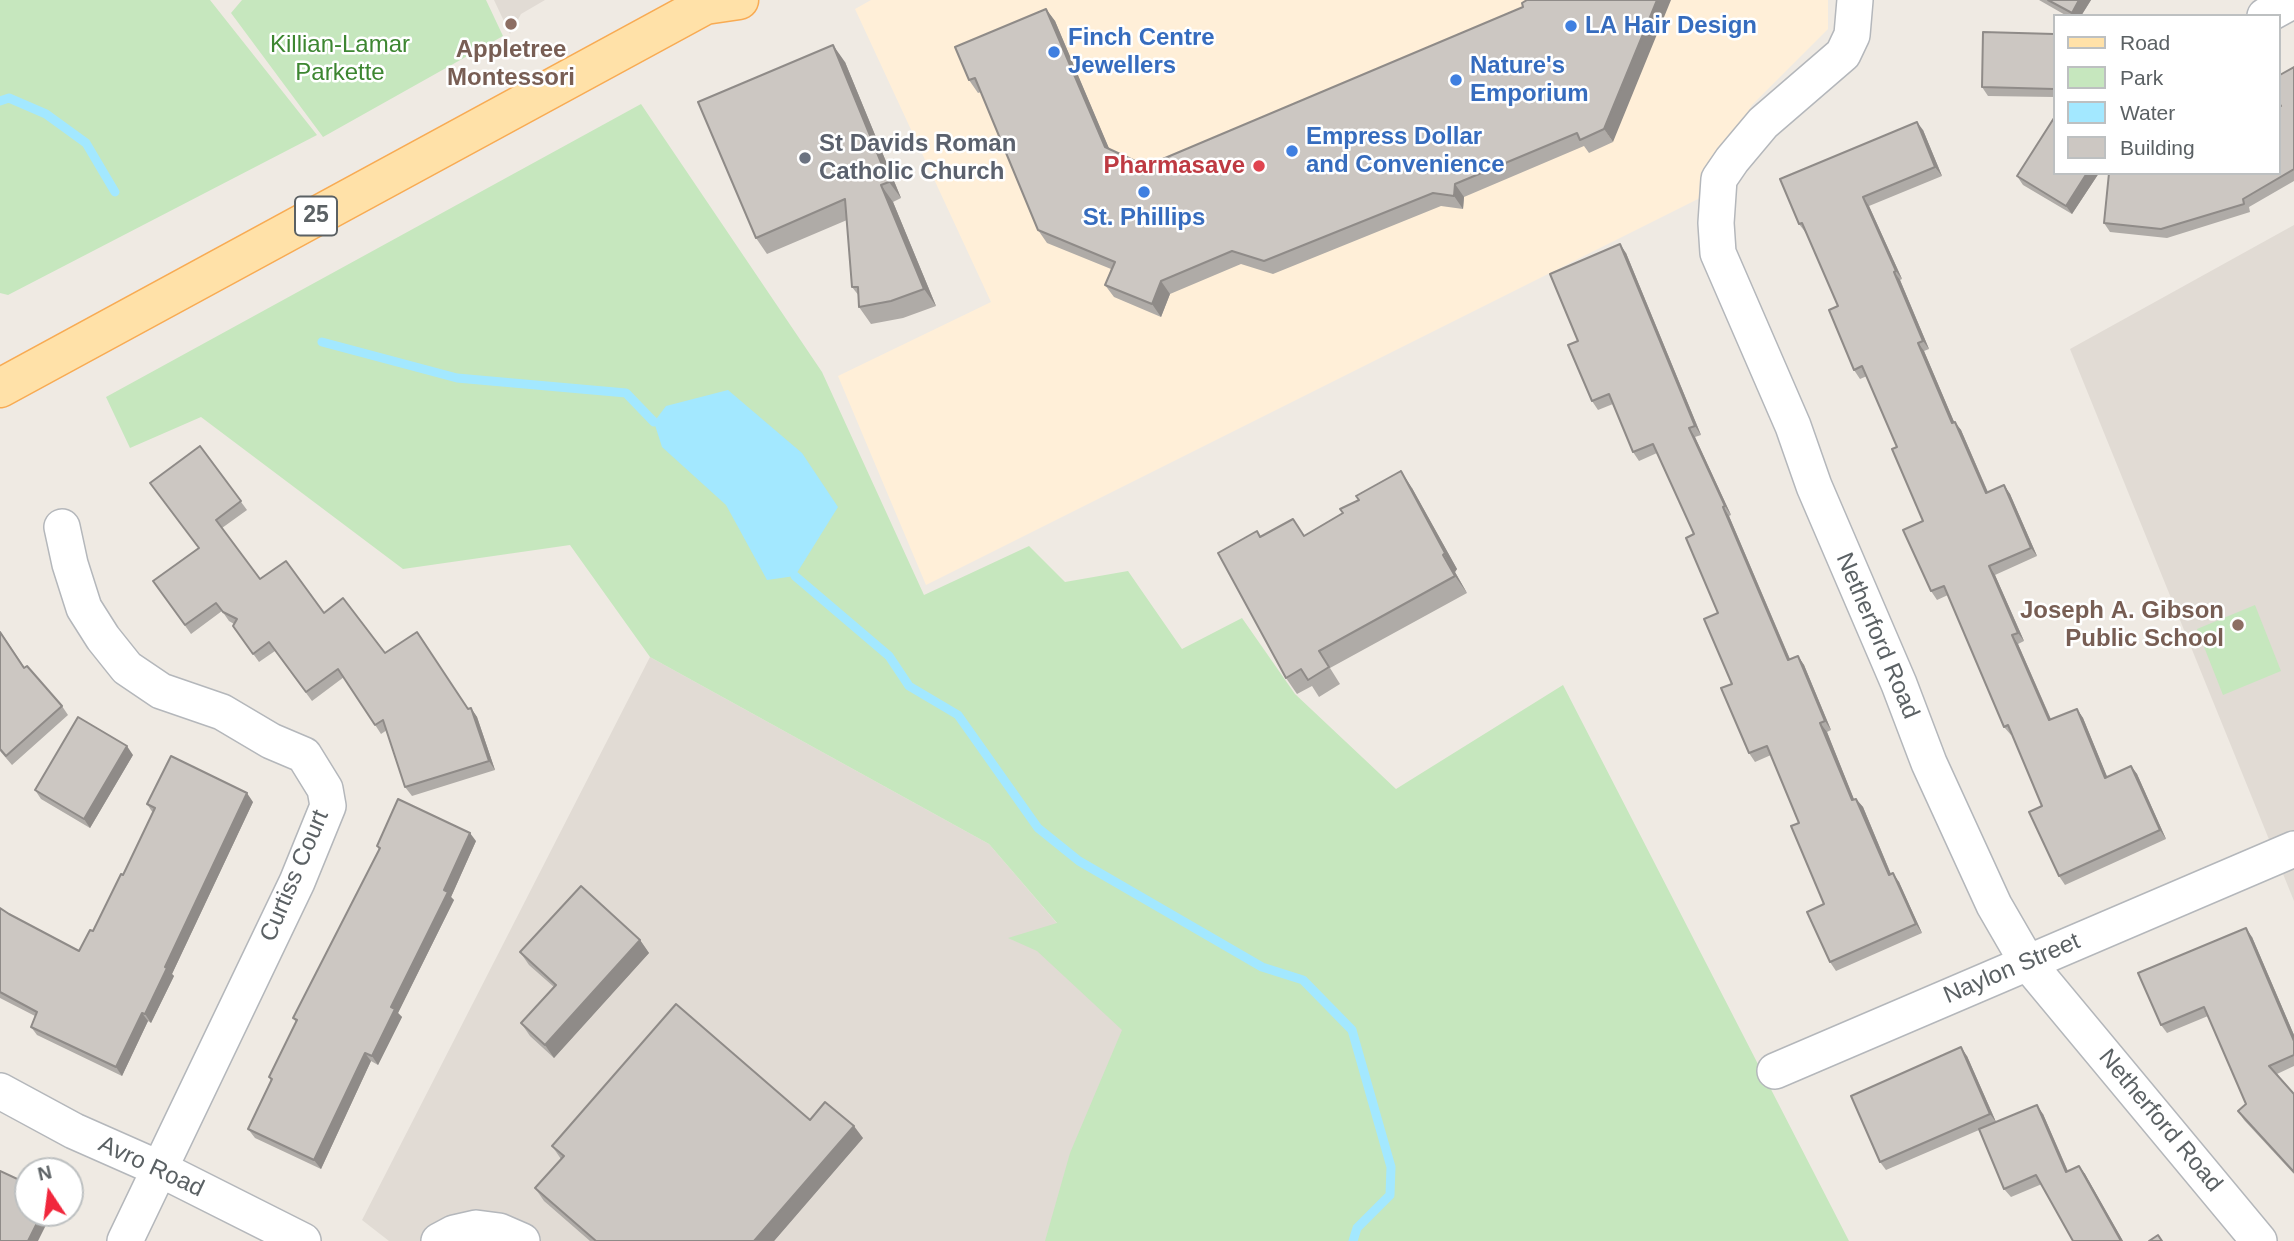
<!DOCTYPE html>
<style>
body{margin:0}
#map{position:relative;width:2294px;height:1241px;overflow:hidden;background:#efeae3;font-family:Helvetica,sans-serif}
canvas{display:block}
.legend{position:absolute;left:2053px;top:14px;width:228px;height:161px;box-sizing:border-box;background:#fff;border:2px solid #bdc0c1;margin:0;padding:9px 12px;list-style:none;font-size:21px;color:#5b6164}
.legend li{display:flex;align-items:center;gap:14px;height:35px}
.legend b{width:35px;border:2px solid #bdc0c1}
.north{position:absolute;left:14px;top:1157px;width:70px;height:70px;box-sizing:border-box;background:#fff;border:2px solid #bdc0c1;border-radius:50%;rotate:347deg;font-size:19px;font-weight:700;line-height:28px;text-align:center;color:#5b6164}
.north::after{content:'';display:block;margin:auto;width:24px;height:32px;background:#f1273c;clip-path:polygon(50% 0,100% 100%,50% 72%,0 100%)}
</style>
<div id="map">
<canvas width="2294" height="1241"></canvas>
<ul class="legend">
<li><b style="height:9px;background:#ffe1a8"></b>Road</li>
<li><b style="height:19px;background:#c6e7be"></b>Park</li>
<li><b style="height:19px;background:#a3e8ff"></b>Water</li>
<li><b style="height:19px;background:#ccc7c2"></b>Building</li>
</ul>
<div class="north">N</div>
</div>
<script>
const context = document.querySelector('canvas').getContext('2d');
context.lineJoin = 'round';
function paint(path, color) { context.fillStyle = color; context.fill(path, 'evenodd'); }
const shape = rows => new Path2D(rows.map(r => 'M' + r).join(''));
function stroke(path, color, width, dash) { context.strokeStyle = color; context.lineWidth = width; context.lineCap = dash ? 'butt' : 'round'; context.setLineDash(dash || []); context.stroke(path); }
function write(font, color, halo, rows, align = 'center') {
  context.font = font + ' Helvetica,sans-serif'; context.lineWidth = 5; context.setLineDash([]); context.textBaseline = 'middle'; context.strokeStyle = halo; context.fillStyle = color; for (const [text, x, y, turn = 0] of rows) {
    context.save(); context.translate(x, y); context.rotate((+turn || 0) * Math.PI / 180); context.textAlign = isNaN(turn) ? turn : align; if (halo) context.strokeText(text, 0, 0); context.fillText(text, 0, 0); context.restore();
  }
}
const commercial = shape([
 [871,0,1828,0,1828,29,1752,105,1698,199,926,585,838,376,991,302,855,9]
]);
const education = shape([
 [494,0,545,0,521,14,510,34],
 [2294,225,2294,901,2070,349],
 [650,657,989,844,1151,1033,1076,1241,389,1241,362,1220]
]);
const green = shape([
 [0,0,210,0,317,135,8,295,0,293],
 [242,0,486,0,503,36,323,137,231,13],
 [641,104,822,372,924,595,1029,546,1065,582,1128,571,1182,649,1242,618,1295,694,1396,789,1563,685,1849,1241,1045,1241,1070,1153,1122,1030,1037,951,1008,938,1057,923,989,844,650,657,570,545,403,569,201,417,130,448,106,397],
 [2255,605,2281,671,2223,695,2197,629]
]);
const water = shape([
 [728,390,802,453,838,507,795,576,767,580,726,505,662,447,654,422,666,406]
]);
const stream = shape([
 [0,101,9,98,46,114,86,143,115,192],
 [322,342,457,378,626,393,654,422],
 [795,576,889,656,909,686,958,715,1038,828,1079,861,1262,967,1303,980,1352,1030,1391,1167,1390,1195,1357,1228,1353,1241]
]);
const minor = shape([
 [1855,0,1852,35,1843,54,1763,123,1732,160,1719,179,1716,223,1718,253,1793,426,1814,486,1899,684,1929,763,1994,905,2027,962,2259,1241],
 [2265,16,2294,0],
 [62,527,70,564,84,608,103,638,127,668,161,691,222,712,271,741,304,755,325,789,328,806,297,882,125,1241],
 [1775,1071,2294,849],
 [0,1091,74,1131,160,1169,303,1241],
 [439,1241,454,1233,476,1228,499,1231,522,1241]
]);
const major = shape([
 [0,388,705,5,739,0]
]);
const wall = shape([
 [2039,0,2091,0,2081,16,2067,16],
 [1523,7,1613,142,1589,153,1584,146,1464,197,1463,209,1441,206,1273,274,1241,264,1170,294,1161,317,1114,297,1105,285,1111,269,1047,243,1038,230,981,92,978,93,969,80,1046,9,1055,21,1109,149,1146,166],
 [2054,34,2054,97,1988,96,1982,87],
 [845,62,901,198,893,202,936,306,903,318,871,324,859,307,859,296,852,287,847,220,767,254,756,238],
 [2294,67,2294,181,2249,207,2250,212,2167,238,2110,232,2104,223,2278,173,2281,106],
 [1923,130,1942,176,1869,206,1902,279,1900,280,1929,349,1924,351,1954,422,1961,430,1988,492,2004,485,2010,494,2037,556,1995,575,2024,641,2018,644,2051,719,2077,709,2083,718,2107,777,2131,766,2137,774,2166,839,2065,885,2059,876,2042,806,2012,735,2011,735,2004,727,1948,595,1937,600,1931,591,1923,521,1897,447,1867,376,1860,379,1854,370,1838,306,1806,233,1799,224],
 [2054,173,2099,173,2072,214,2023,185,2017,176],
 [1626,253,1701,435,1695,437,1731,515,1729,516,1790,659,1798,656,1804,665,1831,730,1827,732,1854,800,1856,799,1863,807,1891,874,1899,882,1922,933,1836,971,1830,962,1824,904,1799,823,1771,755,1755,762,1749,753,1732,684,1718,613,1694,534,1657,453,1639,461,1633,452,1613,404,1598,410,1592,401,1578,341],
 [200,446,247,510,222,528,260,579,324,613,468,709,471,708,477,717,495,770,412,796,405,787,387,730,381,734,344,677,312,701,275,651,259,662,233,626,234,624,229,621,222,611,191,634,153,581,198,548],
 [1412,488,1457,569,1455,572,1467,593,1330,668,1340,684,1319,697,1312,686,1297,694,1286,678,1257,531,1260,536,1305,535],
 [0,631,25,668,62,706,68,715,12,765,0,751],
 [133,755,90,828,41,799,35,790],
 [253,802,172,974,174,976,151,1023,148,1021,122,1076,37,1035,31,1027,35,1016,0,998,0,908,9,914,79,951,93,931,123,875,153,813,147,804],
 [476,841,451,897,454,900,398,1013,402,1017,378,1065,371,1061,321,1169,255,1138,248,1129,271,1081,269,1077,296,1022,293,1018,379,850,377,846],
 [2252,937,2294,1035,2294,1066,2277,1074,2294,1094,2294,1174,2244,1120,2238,1111,2246,1104,2208,1016,2167,1033,2161,1025],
 [640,940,649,953,554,1058,530,1036,521,1023,554,987,529,965,520,952],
 [1967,1056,1996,1122,2043,1114,2068,1171,2079,1166,2085,1174,2123,1241,2073,1241,2042,1184,2011,1197,2004,1189,1979,1130,1886,1170,1880,1162],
 [810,1120,863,1138,774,1241,590,1241,544,1201,535,1188,561,1159,552,1146]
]);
const shadedWall = shape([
 [1657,0,1671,0,1613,142,1604,129],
 [2079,0,2091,0,2081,16,2073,16,2072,13],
 [1046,9,1055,21,1114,160,1105,147],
 [833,45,845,62,901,198,889,182],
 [1917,122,1923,130,1942,176,1935,167],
 [2087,173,2099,173,2072,214,2066,206],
 [1455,184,1464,197,1463,209,1454,196],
 [881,185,893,202,936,306,924,289],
 [1863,197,1869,206,1902,279,1896,271],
 [1620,244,1626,253,1701,435,1695,426],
 [1894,272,1900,280,1929,349,1923,341],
 [1161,281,1170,294,1161,317,1152,304],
 [1918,343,1924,351,1958,431,1952,423],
 [1955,422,1961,430,1992,502,1986,493],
 [1689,428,1695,437,1731,515,1725,506],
 [1401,471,1412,488,1457,569,1455,572,1467,593,1455,576],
 [2004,485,2010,494,2037,556,2031,548],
 [1723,507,1729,516,1794,669,1788,660],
 [1989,566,1995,575,2024,641,2018,633],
 [2012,635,2018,644,2055,729,2049,720],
 [1798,656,1804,665,1831,730,1825,721],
 [471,708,477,717,495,770,489,761],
 [2077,709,2083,718,2111,786,2105,778],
 [1820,723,1827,732,1858,809,1852,800],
 [127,746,133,755,90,828,84,819],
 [2131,766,2137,774,2166,839,2160,830],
 [247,793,253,802,172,974,174,976,151,1023,145,1014,165,967],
 [1856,799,1863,807,1895,884,1889,875],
 [470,833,476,841,451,897,454,900,398,1013,402,1017,378,1065,372,1056,391,1007],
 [1893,873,1899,882,1922,933,1916,924],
 [2246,928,2252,937,2294,1035,2294,1041],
 [640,940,649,953,554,1058,545,1045],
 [142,1013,148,1021,122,1076,116,1067],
 [1961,1047,1967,1056,1996,1122,1990,1114],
 [365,1053,371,1061,321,1169,314,1160],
 [2037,1105,2043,1114,2072,1181,2066,1172],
 [854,1126,863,1138,774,1241,754,1241],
 [2079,1166,2085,1174,2123,1241,2121,1241],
 [42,1213,52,1213,38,1241,28,1241]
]);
const building = shape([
 [1527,0,1657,0,1604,129,1580,140,1577,133,1455,184,1454,196,1433,193,1264,261,1232,251,1161,281,1152,304,1105,285,1115,262,1038,230,975,78,969,80,955,47,1046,9,1105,147,1146,166,1523,7,1522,3,1527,0],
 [2048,0,2079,0,2072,13,2048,0],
 [1983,32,2054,34,2054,89,1982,87,1983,32],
 [833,45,889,182,881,185,924,289,891,301,859,307,858,287,852,287,845,199,756,238,698,102,833,45],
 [2294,67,2294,169,2243,199,2244,204,2161,229,2104,223,2109,173,2278,173,2278,107,2281,106,2278,101,2278,76,2294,67],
 [2054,118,2054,173,2087,173,2066,206,2017,176,2054,118],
 [1917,122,1935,167,1863,197,1896,271,1894,272,1923,341,1918,343,1952,423,1955,422,1986,493,2004,485,2031,548,1989,566,2018,633,2012,635,2049,720,2077,709,2105,778,2131,766,2160,830,2059,876,2029,812,2042,806,2008,725,2004,727,1944,586,1931,591,1903,530,1923,521,1892,449,1897,447,1862,366,1854,370,1829,310,1838,306,1802,223,1799,224,1780,179,1917,122],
 [1620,244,1695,426,1689,428,1725,506,1723,507,1788,660,1798,656,1825,721,1820,723,1852,800,1856,799,1889,875,1893,873,1916,924,1830,962,1807,912,1824,904,1791,826,1799,823,1767,746,1749,753,1721,688,1732,684,1704,619,1718,613,1686,538,1694,534,1653,444,1633,452,1609,394,1592,401,1568,345,1578,341,1550,274,1620,244],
 [200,446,241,501,216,520,260,579,286,561,324,613,343,598,385,653,417,632,468,709,471,708,489,761,405,787,383,720,375,725,338,669,306,692,269,642,253,654,233,626,237,619,223,612,216,603,185,625,153,581,199,548,150,483,200,446],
 [1401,471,1445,553,1443,555,1455,576,1319,651,1329,667,1308,680,1301,669,1286,678,1218,553,1257,531,1260,537,1293,519,1304,536,1343,513,1340,509,1359,500,1356,496,1401,471],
 [0,632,24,668,27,666,62,706,6,756,0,749,0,632],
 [78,717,127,746,84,819,35,790,78,717],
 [171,756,247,793,165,967,167,968,145,1014,142,1013,116,1067,31,1027,37,1012,0,992,0,908,9,914,79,951,90,930,93,931,121,874,123,875,155,808,147,804,171,756],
 [398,799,470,833,444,890,448,892,391,1007,395,1009,372,1056,365,1053,314,1160,248,1129,272,1079,269,1077,297,1020,293,1018,380,848,377,846,398,799],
 [581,886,640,940,545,1045,521,1023,556,985,520,952,581,886],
 [2246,928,2294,1041,2294,1055,2269,1066,2294,1094,2294,1172,2238,1111,2246,1104,2204,1007,2161,1025,2138,973,2246,928],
 [676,1004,810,1120,825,1102,854,1126,754,1241,596,1241,535,1188,564,1156,552,1146,676,1004],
 [1961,1047,1990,1114,1880,1162,1851,1096,1961,1047],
 [2037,1105,2066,1172,2079,1166,2121,1241,2073,1241,2036,1175,2004,1189,1979,1129,2037,1105],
 [0,1171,28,1184,28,1213,42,1213,28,1241,0,1241,0,1171],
 [2158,1235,2162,1241,2149,1241,2158,1235]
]);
const markers = [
 [511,24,7,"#8d6e63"],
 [1571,26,7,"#3f7fe0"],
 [1054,52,7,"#3f7fe0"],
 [1456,80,7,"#3f7fe0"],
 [1292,151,7,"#3f7fe0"],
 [805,158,7,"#6b7280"],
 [1259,166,7,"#e0444e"],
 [1144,192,7,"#3f7fe0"],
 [2238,625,7,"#8d6e63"]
];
const shields = [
 [316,216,42]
];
const shieldNames = [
 ["25",316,216]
];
const shopNames = [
 ["LA Hair Design",1585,26],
 ["Finch Centre",1068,38],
 ["Jewellers",1068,66],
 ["Nature's",1470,66],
 ["Emporium",1470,94],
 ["Empress Dollar",1306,137],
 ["and Convenience",1306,165],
 ["St. Phillips",1144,218,"center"]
];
const parkNames = [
 ["Killian-Lamar",340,45],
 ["Parkette",340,73]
];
const educationNames = [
 ["Appletree",511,50],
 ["Montessori",511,78],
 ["Joseph A. Gibson",2224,611,"right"],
 ["Public School",2224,639,"right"]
];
const worshipNames = [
 ["St Davids Roman",819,144],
 ["Catholic Church",819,172]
];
const healthNames = [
 ["Pharmasave",1245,166]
];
const streetNames = [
 ["Netherford Road",1877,636,67],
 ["Curtiss Court",295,876,-67],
 ["Naylon Street",2012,969,-23],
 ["Netherford Road",2160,1121,50],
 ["Avro Road",151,1167,25]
];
paint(commercial, '#ffefd8');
paint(education, '#e1dbd4');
paint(green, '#c6e7be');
paint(water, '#a3e8ff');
stroke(stream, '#a3e8ff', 9);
stroke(minor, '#b4b7bb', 38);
stroke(major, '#f8ab53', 41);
stroke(minor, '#fff', 35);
stroke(major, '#ffe1a8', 38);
paint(wall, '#afaba7');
paint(shadedWall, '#8f8b88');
paint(building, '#ccc7c2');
stroke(building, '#8f8b88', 2);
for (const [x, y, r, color] of markers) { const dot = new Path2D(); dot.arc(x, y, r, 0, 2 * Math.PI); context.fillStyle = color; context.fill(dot); stroke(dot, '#fff', 2.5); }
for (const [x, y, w] of shields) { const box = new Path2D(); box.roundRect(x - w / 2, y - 19.5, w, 39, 5); context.fillStyle = '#fff'; context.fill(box); stroke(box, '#5b6164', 2); }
write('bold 23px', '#5b6164', null, shieldNames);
write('bold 24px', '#366cbe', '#fff', shopNames, 'left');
write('24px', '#3d8631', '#fff', parkNames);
write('bold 24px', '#785e54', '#fff', educationNames);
write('bold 24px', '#5b616d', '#fff', worshipNames, 'left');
write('bold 24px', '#be3a42', '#fff', healthNames, 'right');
write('24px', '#5b6164', '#fff', streetNames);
</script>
